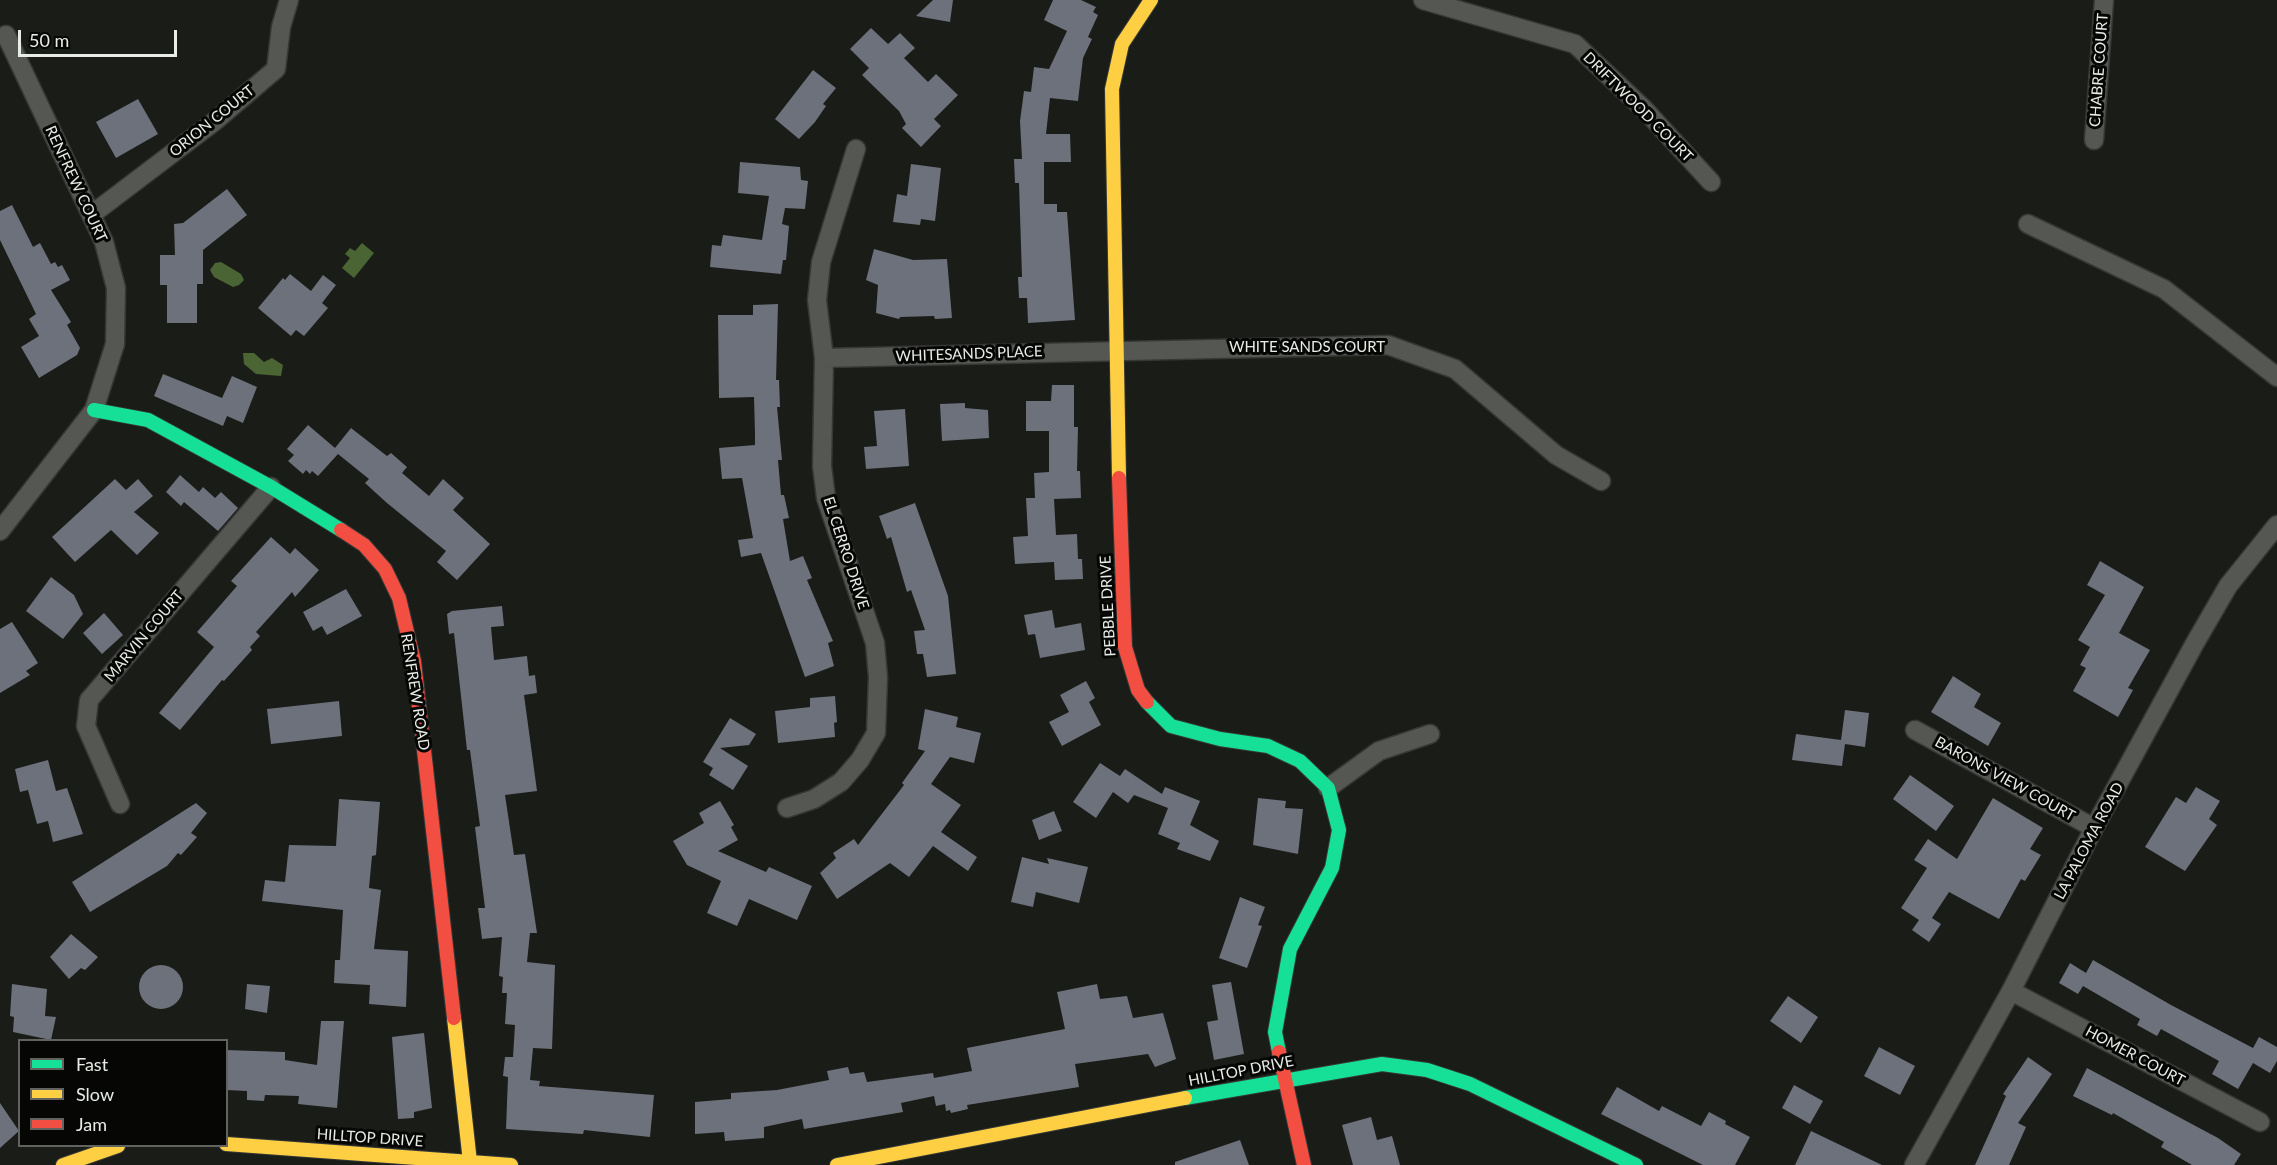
<!DOCTYPE html>
<style>
body{margin:0}
#map{position:relative;width:2277px;height:1165px;overflow:hidden;background:#1a1c18;font-family:Lato,sans-serif}
canvas{display:block}
.legend{position:absolute;left:18px;top:1039px;width:210px;height:108px;box-sizing:border-box;background:#060705;border:2px solid #60635f;margin:0;padding:8px 10px;list-style:none;font-size:18px;color:#e8ece6}
.legend li{display:flex;align-items:center;gap:12px;height:30px}
.legend b{width:30px;border:2px solid #60635f}
.scale{position:absolute;left:18px;top:30px;width:159px;height:27px;box-sizing:border-box;border:3px solid #e8ece6;border-top:0;padding-left:8px;font-size:18px;line-height:21px;white-space:nowrap;color:#e8ece6;-webkit-text-stroke:4px #060705;paint-order:stroke}
</style>
<div id="map">
<canvas width="2277" height="1165"></canvas>
<ul class="legend">
<li><b style="height:8px;background:#16e098"></b>Fast</li>
<li><b style="height:8px;background:#ffcf43"></b>Slow</li>
<li><b style="height:8px;background:#f24e42"></b>Jam</li>
</ul>
<div class="scale">50 m</div>
</div>
<script>
const context = document.querySelector('canvas').getContext('2d');
context.lineJoin = 'round';
function paint(path, color) { context.fillStyle = color; context.fill(path, 'evenodd'); }
const shape = rows => new Path2D(rows.map(r => 'M' + r).join(''));
function stroke(path, color, width, dash) { context.strokeStyle = color; context.lineWidth = width; context.lineCap = dash ? 'butt' : 'round'; context.setLineDash(dash || []); context.stroke(path); }
function write(font, color, halo, rows, align = 'center') {
  context.font = font + ' Lato,sans-serif'; context.lineWidth = 6; context.setLineDash([]); context.textBaseline = 'middle'; context.strokeStyle = halo; context.fillStyle = color; for (const [text, x, y, turn = 0] of rows) {
    context.save(); context.translate(x, y); context.rotate((+turn || 0) * Math.PI / 180); context.textAlign = isNaN(turn) ? turn : align; if (halo) context.strokeText(text, 0, 0); context.fillText(text, 0, 0); context.restore();
  }
}
const water = shape([
 [362,243,374,253,354,278,342,268,350,258,345,254,350,248,355,251],
 [221,262,241,274,244,280,239,285,233,287,214,277,210,270,215,263],
 [243,353,254,353,264,362,272,358,283,365,281,376,256,374,244,364]
]);
const building = shape([
 [933,0,953,0,950,22,916,16],
 [1053,0,1081,0,1096,7,1093,12,1098,15,1088,37,1092,39,1083,58,1078,101,1050,98,1046,134,1070,134,1071,162,1044,162,1044,204,1057,204,1057,212,1067,212,1075,320,1028,323,1027,298,1019,298,1018,277,1022,277,1019,183,1015,183,1014,159,1022,159,1020,121,1024,91,1031,92,1034,67,1049,69,1067,31,1044,20],
 [871,28,888,44,900,33,915,48,904,58,928,82,936,74,958,95,934,119,941,126,921,147,902,128,906,124,899,111,862,75,869,68,850,49],
 [813,70,836,88,823,104,826,106,815,122,799,139,775,119],
 [138,99,158,134,116,158,96,122],
 [740,162,800,167,801,180,808,181,805,209,785,208,782,224,789,226,786,260,783,260,781,274,710,267,712,245,721,246,723,235,762,240,769,196,738,193],
 [911,164,941,168,935,221,921,219,920,225,893,222,897,194,907,196],
 [227,189,247,215,203,250,203,284,197,284,197,323,167,323,167,285,160,285,160,255,175,255,174,224,183,223],
 [12,205,33,247,40,243,51,264,55,262,58,267,62,265,70,280,51,290,71,322,67,325,80,348,77,355,39,378,21,347,39,336,29,319,36,314,0,240,0,211],
 [874,249,913,260,947,259,952,318,935,319,934,316,900,317,899,319,876,313,878,285,866,280],
 [290,274,311,291,323,275,336,285,322,303,328,308,304,336,296,330,291,336,258,308,283,278,285,280],
 [778,304,776,380,779,380,780,407,777,407,782,460,778,460,781,495,784,495,789,518,783,519,790,561,803,556,812,578,807,580,833,641,828,643,834,666,805,677,761,553,741,557,738,540,753,538,742,478,722,479,719,448,755,445,755,434,754,397,719,398,718,315,753,315,753,305],
 [163,374,222,398,232,376,257,387,243,423,227,416,223,426,154,396],
 [1052,385,1074,385,1074,427,1078,427,1077,471,1080,471,1081,498,1054,499,1056,535,1077,534,1078,559,1082,559,1083,579,1055,580,1054,562,1015,564,1013,537,1028,536,1026,498,1035,498,1034,473,1049,472,1049,431,1026,431,1026,401,1051,401],
 [965,403,965,408,988,410,989,438,942,441,940,404],
 [905,409,909,466,866,469,864,447,877,446,874,411],
 [308,425,335,448,351,428,387,456,391,453,407,467,402,473,429,496,443,479,464,498,453,510,490,544,457,580,437,562,446,551,387,503,365,483,369,479,338,454,318,476,312,471,310,474,306,470,303,474,288,461,294,455,287,449],
 [180,475,199,492,203,487,215,498,221,492,238,508,218,531,184,502,181,506,166,492],
 [115,479,126,490,138,479,153,496,134,512,159,533,137,555,111,530,75,562,52,537],
 [915,503,948,596,956,674,927,677,923,654,917,654,914,631,925,630,911,590,907,592,891,537,887,539,879,516],
 [271,537,290,554,295,548,319,570,295,597,292,592,256,632,260,636,250,647,252,650,224,681,222,680,180,730,159,713,214,647,197,632,237,586,231,581],
 [2100,561,2144,587,2119,633,2150,650,2128,688,2133,690,2118,717,2073,691,2086,668,2080,665,2090,647,2078,640,2105,595,2087,585],
 [51,577,74,595,83,614,63,639,26,611],
 [346,589,362,616,327,635,322,626,313,631,303,612],
 [502,606,504,626,491,627,494,660,527,656,529,676,535,675,537,693,524,695,537,791,505,795,514,855,525,854,537,933,530,933,527,962,555,965,552,1049,533,1048,530,1080,540,1081,539,1086,654,1095,650,1137,584,1130,583,1134,506,1129,508,1077,503,1076,505,1057,513,1057,515,1025,505,1024,507,993,502,993,503,977,499,976,502,937,482,939,478,908,485,908,475,827,480,826,470,750,467,750,454,633,449,634,447,614,452,611],
 [1052,610,1055,628,1081,623,1085,650,1040,658,1035,634,1028,635,1024,615],
 [104,613,123,635,102,654,83,633],
 [12,622,38,663,26,671,30,675,0,693,0,629],
 [1953,676,1981,694,1974,707,2001,723,1988,746,1931,712],
 [1086,681,1095,698,1089,702,1101,725,1062,746,1049,722,1069,712,1060,695],
 [835,696,837,722,834,723,835,737,778,743,775,711,810,707,810,698],
 [339,701,342,736,271,744,267,709],
 [925,709,958,717,956,727,981,733,974,763,950,757,931,784,961,805,941,832,977,857,968,871,933,846,909,877,890,863,837,899,820,873,836,858,833,853,854,839,858,845,904,785,902,783,925,751,918,749],
 [1845,710,1869,713,1865,747,1845,744,1842,766,1792,760,1796,734,1841,740],
 [730,718,756,734,749,745,720,748,748,766,733,790,709,775,713,768,703,762],
 [48,760,56,791,67,788,83,834,53,842,48,821,37,824,28,790,20,792,15,769],
 [1100,763,1120,776,1125,769,1162,794,1165,787,1200,801,1190,825,1219,841,1210,861,1177,849,1180,843,1158,834,1168,808,1134,795,1128,803,1113,792,1096,818,1073,802],
 [1910,775,1954,806,1936,831,1893,799],
 [2196,787,2220,801,2209,819,2217,825,2185,871,2145,847,2176,797,2186,803],
 [1258,798,1286,801,1285,808,1303,809,1298,854,1253,845],
 [1993,798,2043,828,2030,849,2041,855,2025,881,2021,879,1999,919,1949,892,1932,918,1941,924,1929,942,1912,930,1919,920,1901,908,1927,868,1914,860,1928,839,1957,859],
 [339,799,380,802,376,855,372,856,369,888,381,890,374,949,408,951,406,1007,369,1004,370,985,334,983,335,960,340,960,343,910,262,901,265,880,285,882,289,845,336,846],
 [720,801,734,825,731,827,738,840,718,851,766,872,769,867,812,886,797,920,749,899,737,926,707,913,721,881,687,865,673,841,704,823,699,813],
 [196,803,207,813,191,833,197,837,181,855,178,853,167,866,90,912,72,882],
 [1054,811,1062,831,1039,840,1032,820],
 [1022,857,1049,864,1047,858,1088,867,1079,903,1036,892,1033,907,1011,902],
 [1240,897,1265,907,1258,925,1262,926,1247,968,1219,958],
 [71,934,98,957,85,970,81,968,69,979,50,957],
 [2093,960,2171,1005,2253,1048,2259,1037,2277,1047,2277,1061,2270,1073,2253,1063,2238,1089,2212,1074,2219,1061,2161,1029,2157,1036,2137,1025,2140,1019,2083,986,2078,994,2059,983,2070,963,2086,973],
 '139 987a22 22 0 1 1 44 0a22 22 0 1 1-44 0Z',
 [1231,982,1244,1054,1214,1060,1207,1022,1218,1020,1212,985],
 [12,984,47,989,45,1016,56,1017,51,1040,13,1032,14,1017,10,1016],
 [247,984,270,986,267,1013,245,1009],
 [1097,984,1100,999,1127,996,1133,1018,1163,1013,1176,1059,1155,1067,1148,1054,1075,1064,1079,1087,967,1105,968,1109,951,1113,950,1110,946,1111,945,1104,936,1106,934,1096,901,1103,903,1112,804,1129,802,1119,764,1127,764,1138,725,1141,724,1132,695,1134,695,1102,731,1099,731,1093,777,1090,829,1080,827,1071,848,1067,850,1074,864,1072,867,1082,933,1073,934,1078,972,1071,967,1048,1065,1029,1057,992],
 [1788,996,1818,1017,1801,1043,1770,1021],
 [321,1021,344,1021,337,1108,298,1104,299,1096,265,1095,264,1101,247,1100,247,1091,226,1090,226,1050,285,1052,285,1060,317,1065],
 [424,1033,432,1108,414,1112,414,1118,398,1119,392,1037],
 [1879,1047,1915,1066,1900,1095,1864,1076],
 [2028,1057,2052,1074,2018,1123,2026,1127,2009,1165,1975,1165,2006,1096,2003,1094],
 [2087,1068,2218,1138,2241,1154,2234,1165,2192,1165,2161,1147,2164,1142,2113,1113,2112,1115,2073,1096],
 [1794,1085,1823,1101,1810,1124,1782,1108],
 [1617,1087,1659,1111,1662,1106,1701,1126,1709,1112,1726,1121,1725,1124,1750,1137,1735,1165,1703,1165,1601,1114],
 [0,1103,19,1131,0,1148],
 [1371,1117,1377,1140,1392,1136,1400,1165,1353,1165,1342,1125],
 [1811,1131,1882,1165,1795,1165],
 [1240,1140,1249,1165,1175,1165,1175,1162]
]);
const street = shape([
 [1423,0,1575,44,1645,110,1711,182],
 [2094,140,2104,0],
 [91,215,215,121,276,69,281,27,289,0],
 [2028,224,2164,289,2277,377],
 [824,358,1388,345,1455,369,1556,455,1601,481],
 [0,531,94,410,115,344,116,288,104,242,6,35],
 [1915,730,2094,828],
 [1328,788,1379,751,1430,734],
 [120,804,86,726,89,700,271,487],
 [787,808,814,799,841,782,860,760,876,733,878,677,875,643,826,498,822,466,824,358,817,300,821,262,856,149],
 [2011,991,2260,1122],
 [1914,1165,2011,991,2094,828,2195,643,2228,586,2277,525]
]);
const fast = shape([
 [94,410,148,420,271,487,341,530],
 [1147,702,1171,726,1220,739,1268,746,1300,761,1328,788,1339,830,1332,868,1290,949,1275,1032,1279,1052],
 [1185,1098,1382,1064,1427,1070,1470,1084,1636,1165]
]);
const slow = shape([
 [1119,478,1112,89,1122,44,1151,0],
 [454,1018,470,1162],
 [226,1144,511,1165],
 [63,1165,118,1146],
 [837,1165,1185,1098]
]);
const jam = shape([
 [1119,478,1125,647,1138,690,1147,702],
 [341,530,364,545,385,569,399,598,414,661,454,1018],
 [1279,1052,1304,1165]
]);
const streetNames = [
 ["CHABRE COURT",2099,70,-86],
 ["DRIFTWOOD COURT",1638,107,45],
 ["ORION COURT",212,121,-39],
 ["RENFREW COURT",76,184,65],
 ["WHITE SANDS COURT",1307,347],
 ["WHITESANDS PLACE",969,354,-2],
 ["EL CERRO DRIVE",846,553,72],
 ["PEBBLE DRIVE",1108,606,-93],
 ["MARVIN COURT",144,636,-50],
 ["RENFREW ROAD",415,692,81],
 ["BARONS VIEW COURT",2005,779,29],
 ["LA PALOMA ROAD",2089,841,-62],
 ["HOMER COURT",2135,1056,28],
 ["HILLTOP DRIVE",1241,1071,-11],
 ["HILLTOP DRIVE",370,1138,4]
];
paint(water, '#4a6533');
paint(building, '#6d717b');
stroke(street, '#353835', 21);
stroke(fast, '#353835', 16);
stroke(slow, '#353835', 16);
stroke(jam, '#353835', 16);
stroke(street, '#555753', 18);
stroke(fast, '#16e098', 14);
stroke(slow, '#ffcf43', 14);
stroke(jam, '#f24e42', 14);
write('15px', '#e8ece6', '#060705', streetNames);
</script>
